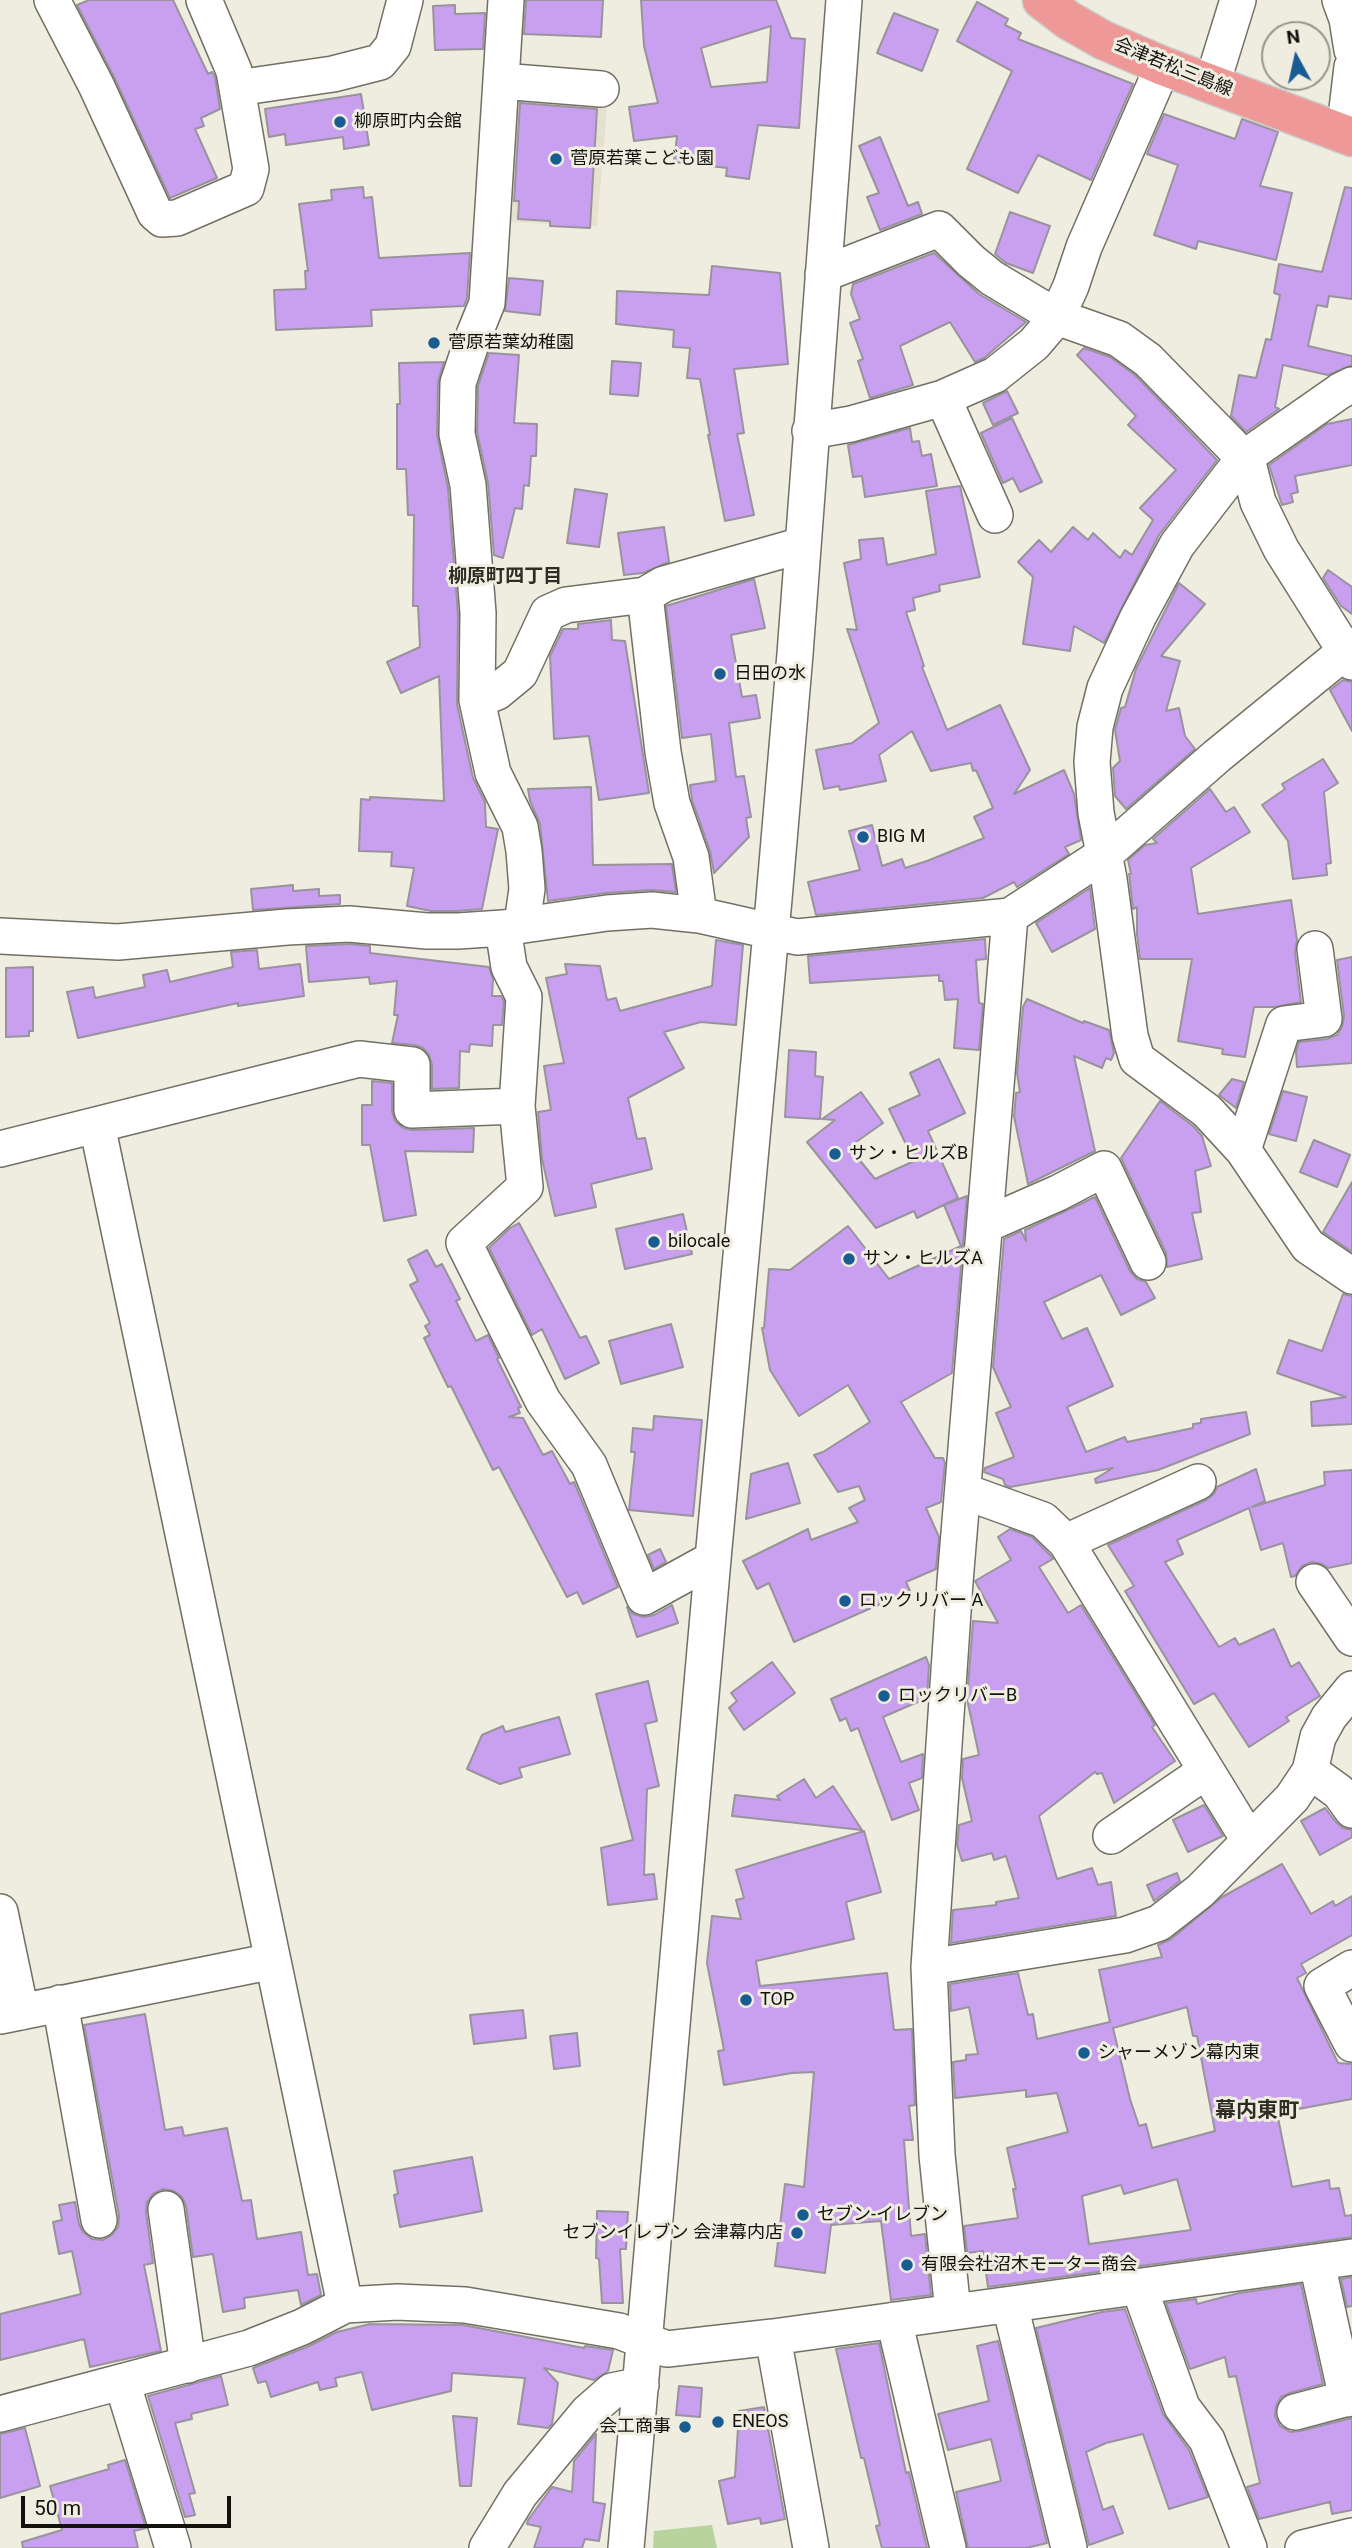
<!DOCTYPE html>
<meta charset="utf-8">
<style>
body{margin:0}
#map{position:relative;width:1352px;height:2548px;overflow:hidden;background:#efede0;font-family:Roboto,sans-serif}
canvas{display:block}
.north{position:absolute;left:1261px;top:21px;width:70px;height:70px;box-sizing:border-box;background:#efede0;border:2px solid #97958c;border-radius:50%;rotate:352deg;font-size:19px;font-weight:700;line-height:28px;text-align:center;color:#13120e}
.north::after{content:'';display:block;margin:auto;width:24px;height:32px;background:#195c91;clip-path:polygon(50% 0,100% 100%,50% 72%,0 100%)}
.scale{position:absolute;left:21px;top:2496px;width:210px;height:32px;box-sizing:border-box;border:4px solid #13120e;border-top:0;padding-left:9px;font-size:21px;line-height:24px;white-space:nowrap;color:#13120e;-webkit-text-stroke:5px #efede0;paint-order:stroke}
</style>
<div id="map">
<canvas width="1352" height="2548"></canvas>
<div class="north">N</div>
<div class="scale">50 m</div>
</div>
<script>
const context = document.querySelector('canvas').getContext('2d');
context.lineJoin = 'round';
function paint(path, color) { context.fillStyle = color; context.fill(path, 'evenodd'); }
const shape = rows => new Path2D(rows.map(r => 'M' + r).join(''));
function stroke(path, color, width, dash) { context.strokeStyle = color; context.lineWidth = width; context.lineCap = dash ? 'butt' : 'round'; context.setLineDash(dash || []); context.stroke(path); }
function write(font, color, halo, rows, align = 'center') {
  context.font = font + ' Roboto,"Noto Sans JP",sans-serif'; context.lineWidth = 6; context.setLineDash([]); context.textBaseline = 'middle'; context.strokeStyle = halo; context.fillStyle = color; for (const [text, x, y, turn = 0] of rows) {
    context.save(); context.translate(x, y); context.rotate((+turn || 0) * Math.PI / 180); context.textAlign = isNaN(turn) ? turn : align; if (halo) context.strokeText(text, 0, 0); context.fillText(text, 0, 0); context.restore();
  }
}
const built = shape([
 [511,91,608,97,597,226,508,222]
]);
const green = shape([
 [712,2525,717,2548,653,2548,654,2531]
]);
const building = shape([
 [89,0,173,0,208,74,212,72,215,77,220,109,201,118,204,126,195,129,217,178,170,198,114,77,77,5,89,0],
 [526,0,603,0,601,37,524,34,526,0],
 [641,0,776,0,791,38,805,39,799,128,758,125,749,179,726,176,727,168,674,162,677,136,634,141,629,107,658,103,644,46,641,0],
 [771,26,767,82,711,87,701,48,771,26],
 [977,2,1008,19,1005,25,1021,33,1018,39,1133,84,1091,180,1038,155,1018,193,967,169,1012,71,957,41,977,2],
 [455,5,455,14,485,13,483,49,435,50,433,6,455,5],
 [894,13,938,30,922,71,877,53,894,13],
 [361,94,369,145,344,149,343,137,286,145,285,134,269,137,265,109,361,94],
 [520,103,597,109,590,228,550,226,550,221,518,219,519,201,514,201,520,103],
 [1164,114,1235,139,1242,119,1278,132,1260,186,1292,193,1276,260,1198,241,1196,249,1154,235,1178,165,1147,154,1164,114],
 [880,137,908,206,918,202,922,214,880,230,867,197,879,193,859,146,880,137],
 [363,187,364,198,372,197,379,258,470,253,467,298,464,306,371,310,372,326,276,330,274,290,306,289,305,271,308,271,299,204,332,200,331,190,363,187],
 [1345,187,1352,188,1352,299,1329,296,1327,307,1317,305,1308,346,1352,356,1352,365,1328,375,1283,365,1275,407,1279,409,1246,432,1231,416,1239,375,1256,378,1266,339,1271,340,1280,295,1274,293,1279,264,1322,272,1345,187],
 [1010,212,1050,226,1033,273,1006,263,995,254,1010,212],
 [934,253,979,294,1026,322,984,358,975,362,950,322,900,346,913,385,870,398,858,361,863,359,850,323,860,319,851,294,853,284,934,253],
 [712,266,780,273,788,364,734,369,744,433,737,434,754,515,725,521,708,435,710,435,700,379,687,378,690,348,673,347,674,330,616,324,617,291,709,295,712,266],
 [509,278,543,281,540,315,505,311,509,278],
 [1084,348,1110,357,1135,375,1217,460,1159,535,1104,643,1074,626,1070,651,1023,644,1033,577,1018,562,1039,540,1051,552,1073,527,1088,540,1093,533,1120,558,1125,550,1132,555,1153,520,1140,508,1176,470,1128,425,1136,416,1077,355,1084,348],
 [489,353,519,355,514,423,537,424,536,456,531,456,529,486,524,485,522,509,515,508,503,558,494,555,488,483,477,432,478,386,489,353],
 [612,361,641,363,638,396,610,394,612,361],
 [444,362,438,382,437,434,448,488,458,614,457,704,473,778,485,802,486,827,498,829,482,909,457,911,431,911,407,906,414,868,391,866,392,852,359,851,361,799,370,800,370,797,444,801,439,676,401,693,387,662,420,647,418,606,413,606,414,515,408,515,406,469,397,469,397,404,400,404,399,363,444,362],
 [1007,391,1018,413,993,425,983,403,1007,391],
 [1012,418,1042,482,1020,492,1013,478,1003,483,981,433,1012,418],
 [1352,419,1352,465,1295,476,1298,492,1291,494,1293,502,1282,505,1269,465,1327,424,1352,419],
 [910,428,912,442,919,441,922,456,931,454,937,486,865,497,862,476,853,477,848,445,910,428],
 [960,486,980,577,939,585,940,591,913,598,915,610,906,612,924,666,922,667,947,730,1000,705,1030,770,1014,794,1064,770,1074,794,1081,840,1065,847,1069,854,1017,887,1014,882,983,898,816,915,808,882,860,870,849,831,872,825,882,866,902,859,905,868,927,861,984,838,974,817,993,808,976,770,973,771,971,763,931,771,912,731,879,755,886,781,840,790,839,786,824,789,816,750,852,743,879,723,847,629,857,630,844,563,861,559,859,540,883,538,887,565,936,554,926,491,960,486],
 [575,489,607,494,599,547,567,543,575,489],
 [664,527,669,562,643,573,624,575,618,533,664,527],
 [1328,570,1352,587,1352,614,1341,606,1323,578,1328,570],
 [754,579,765,628,731,635,742,697,756,695,760,718,729,723,736,777,744,776,751,817,746,818,749,837,714,873,710,851,692,800,690,785,716,781,711,734,682,738,666,606,754,579],
 [1179,583,1205,604,1161,656,1180,661,1166,711,1179,708,1185,736,1195,749,1126,809,1115,796,1113,768,1120,761,1115,730,1121,708,1125,707,1136,669,1179,583],
 [611,620,612,640,625,641,649,793,599,800,589,736,554,739,550,656,563,629,578,629,578,624,611,620],
 [1343,680,1352,682,1352,731,1330,690,1343,680],
 [1323,759,1338,783,1324,792,1331,863,1326,864,1327,875,1293,879,1288,841,1262,805,1285,789,1282,784,1323,759],
 [591,787,593,865,672,864,676,892,651,890,606,893,548,901,540,824,530,801,528,789,591,787],
 [1210,789,1226,812,1234,807,1250,832,1191,868,1198,914,1291,900,1297,940,1295,952,1301,1002,1274,1007,1254,1007,1245,1057,1222,1054,1223,1049,1178,1041,1192,959,1140,959,1137,934,1137,907,1133,909,1129,874,1131,874,1128,860,1145,845,1157,843,1153,839,1210,789],
 [293,885,293,891,319,889,319,896,340,895,340,904,253,910,251,889,293,885],
 [1090,888,1095,929,1052,952,1036,923,1090,888],
 [985,939,986,959,976,960,979,1003,983,1004,979,1050,954,1048,958,999,945,1000,943,981,939,981,939,975,810,983,808,956,985,939],
 [716,940,743,945,736,1025,701,1022,664,1032,684,1068,628,1098,637,1139,645,1138,652,1169,591,1184,596,1207,555,1216,542,1159,538,1112,551,1110,544,1066,564,1063,546,978,567,974,565,964,600,966,607,1000,616,998,620,1011,712,986,716,940],
 [349,944,370,946,370,953,489,967,493,979,492,996,501,996,504,1001,502,1025,493,1025,492,1046,470,1044,469,1052,460,1051,459,1088,432,1089,432,1065,429,1055,423,1048,415,1045,392,1043,398,1015,394,1015,397,981,370,984,369,977,309,982,306,946,349,944],
 [257,950,259,969,300,964,304,996,238,1006,238,1003,78,1038,67,992,93,987,95,998,145,987,143,975,167,970,170,982,233,967,231,952,257,950],
 [1352,957,1352,1063,1297,1067,1296,1051,1299,1042,1327,1039,1337,1035,1342,1027,1344,1016,1337,960,1352,957],
 [33,967,33,1031,29,1031,29,1036,6,1037,6,968,33,967],
 [1027,999,1083,1023,1084,1021,1109,1030,1114,1053,1111,1060,1106,1058,1102,1068,1074,1056,1095,1151,1028,1184,1014,1116,1016,1093,1020,1092,1017,1073,1023,1007,1027,999],
 [789,1050,816,1052,815,1076,823,1077,820,1119,785,1117,789,1050],
 [939,1059,965,1113,928,1131,958,1198,917,1218,914,1211,876,1228,807,1142,835,1120,822,1119,861,1092,883,1123,849,1147,875,1179,914,1161,889,1109,920,1095,910,1073,939,1059],
 [1232,1079,1244,1082,1236,1108,1219,1095,1232,1079],
 [372,1081,392,1083,392,1111,395,1121,403,1128,413,1130,474,1128,473,1152,405,1151,416,1215,384,1221,370,1145,362,1145,362,1105,372,1105,372,1081],
 [1283,1091,1307,1097,1296,1141,1269,1134,1283,1091],
 [1160,1101,1193,1126,1202,1136,1211,1166,1195,1171,1201,1212,1192,1213,1202,1259,1167,1267,1166,1253,1121,1158,1160,1101],
 [1314,1140,1350,1155,1337,1187,1300,1172,1314,1140],
 [1352,1182,1352,1252,1323,1232,1352,1182],
 [967,1196,952,1373,901,1402,935,1458,943,1458,945,1463,941,1502,926,1508,939,1537,936,1569,906,1582,910,1591,794,1642,769,1583,757,1589,743,1561,808,1529,811,1540,858,1522,849,1508,865,1500,859,1486,838,1492,814,1455,823,1452,870,1422,848,1385,799,1416,770,1370,762,1328,764,1328,769,1269,790,1270,848,1226,889,1279,961,1246,944,1205,967,1196],
 [1095,1197,1130,1271,1137,1279,1146,1282,1155,1298,1121,1315,1101,1275,1044,1302,1062,1339,1087,1328,1113,1386,1067,1407,1086,1452,1125,1437,1127,1442,1193,1428,1193,1424,1201,1423,1201,1419,1246,1412,1250,1434,1158,1470,1096,1483,1095,1479,1113,1468,1010,1487,1005,1485,1003,1479,984,1472,985,1468,1014,1457,996,1413,1011,1407,993,1367,1004,1239,1021,1231,1026,1241,1025,1230,1095,1197],
 [683,1214,692,1254,625,1269,616,1229,683,1214],
 [519,1223,580,1338,586,1336,599,1363,565,1379,542,1329,532,1335,489,1248,510,1228,519,1223],
 [427,1250,436,1267,442,1264,460,1299,456,1301,476,1341,488,1335,499,1358,497,1359,521,1407,518,1408,520,1413,509,1417,523,1418,543,1455,552,1451,570,1484,574,1482,618,1587,583,1604,577,1592,567,1597,499,1467,493,1470,451,1386,448,1387,424,1338,430,1335,425,1326,430,1323,410,1285,418,1281,408,1260,427,1250],
 [1343,1294,1352,1296,1352,1424,1312,1426,1311,1402,1346,1397,1277,1373,1289,1340,1322,1351,1343,1294],
 [671,1324,683,1367,621,1384,609,1341,671,1324],
 [654,1416,702,1420,693,1516,629,1510,635,1452,631,1452,633,1428,653,1430,654,1416],
 [788,1463,800,1503,746,1519,751,1474,788,1463],
 [1256,1469,1265,1501,1252,1507,1325,1485,1324,1472,1352,1470,1352,1563,1328,1568,1322,1564,1312,1562,1302,1566,1295,1576,1291,1577,1283,1543,1261,1550,1249,1508,1177,1540,1183,1554,1165,1562,1219,1647,1235,1638,1239,1645,1274,1629,1291,1667,1299,1662,1320,1696,1286,1717,1289,1721,1249,1747,1214,1693,1194,1704,1125,1591,1134,1586,1108,1545,1206,1500,1214,1494,1217,1487,1256,1469],
 [1010,1529,1032,1537,1050,1555,1053,1559,1039,1567,1068,1613,1081,1605,1155,1725,1152,1727,1175,1761,1114,1803,1102,1773,1097,1774,1095,1772,1039,1816,1057,1879,1092,1868,1098,1885,1111,1882,1116,1916,951,1943,953,1910,996,1905,996,1902,1019,1898,1006,1856,994,1860,992,1853,962,1861,957,1845,959,1825,972,1821,962,1778,963,1759,979,1755,967,1699,973,1621,998,1623,975,1581,1011,1560,998,1537,1010,1529],
 [660,1549,666,1562,654,1569,648,1555,660,1549],
 [672,1605,678,1623,637,1637,627,1607,633,1614,644,1617,654,1615,672,1605],
 [926,1657,929,1665,927,1698,883,1717,901,1762,923,1754,922,1778,909,1783,919,1810,892,1820,858,1728,851,1731,846,1718,840,1721,831,1699,926,1657],
 [772,1662,795,1693,744,1730,729,1708,737,1701,731,1693,772,1662],
 [648,1681,657,1721,645,1724,659,1786,647,1789,644,1875,654,1874,657,1899,608,1905,601,1848,633,1840,596,1694,648,1681],
 [559,1717,570,1754,519,1768,522,1777,500,1784,467,1769,482,1735,503,1726,505,1732,559,1717],
 [804,1779,816,1798,833,1786,862,1830,732,1816,735,1795,780,1800,777,1796,804,1779],
 [1204,1805,1223,1836,1188,1852,1173,1820,1204,1805],
 [1325,1808,1336,1822,1343,1828,1352,1830,1352,1837,1320,1855,1301,1821,1325,1808],
 [864,1831,881,1892,846,1902,854,1939,756,1961,760,1986,887,1973,894,2030,912,2029,915,2105,909,2106,913,2140,904,2140,911,2236,925,2234,931,2295,891,2300,881,2221,831,2225,825,2273,775,2266,785,2184,804,2187,814,2072,792,2073,724,2085,718,2051,724,2050,707,1963,712,1916,741,1919,736,1900,744,1898,736,1870,864,1831],
 [1282,1864,1311,1914,1333,1901,1335,1906,1352,1896,1352,1935,1301,1964,1306,1973,1297,1978,1338,2063,1352,2064,1352,2099,1277,2113,1292,2187,1329,2180,1330,2189,1339,2188,1345,2216,1352,2215,1352,2237,988,2287,983,2251,967,2253,964,2226,1018,2218,1013,2189,1016,2189,1007,2148,1068,2132,1057,2093,1026,2097,1026,2090,955,2098,953,2062,966,2060,966,2055,978,2054,969,2007,951,2011,950,1984,1018,1973,1028,2015,1033,2014,1037,2039,1110,2022,1099,1970,1162,1957,1158,1945,1171,1939,1222,1897,1282,1864],
 [1187,2007,1193,2036,1197,2036,1215,2131,1152,2148,1146,2124,1139,2126,1130,2099,1113,2028,1187,2007],
 [1177,2179,1191,2230,1089,2244,1082,2196,1121,2185,1124,2194,1177,2179],
 [1177,1873,1180,1881,1154,1901,1147,1885,1177,1873],
 [523,2010,526,2038,474,2044,470,2015,523,2010],
 [145,2014,165,2130,182,2127,184,2136,227,2128,242,2201,251,2200,257,2239,301,2232,308,2275,317,2274,321,2295,301,2305,298,2290,244,2298,245,2308,223,2312,213,2254,193,2257,186,2206,182,2197,174,2191,163,2189,153,2194,147,2202,146,2212,153,2263,144,2265,161,2351,90,2367,84,2339,0,2360,0,2314,81,2294,72,2251,59,2254,53,2222,62,2220,59,2205,75,2202,79,2224,83,2232,92,2239,103,2240,112,2235,118,2227,119,2216,84,2025,145,2014],
 [577,2033,580,2066,554,2069,550,2036,577,2033],
 [472,2157,482,2211,400,2227,394,2195,398,2194,394,2171,472,2157],
 [597,2211,628,2212,626,2249,620,2249,623,2303,602,2303,599,2259,596,2258,597,2211],
 [1352,2277,1352,2306,1347,2307,1341,2279,1352,2277],
 [1301,2284,1323,2384,1290,2393,1281,2397,1276,2406,1275,2416,1280,2426,1290,2432,1300,2431,1352,2418,1352,2510,1332,2514,1330,2502,1259,2519,1247,2487,1260,2483,1236,2376,1229,2377,1225,2357,1190,2369,1166,2303,1196,2299,1197,2304,1239,2293,1301,2284],
 [1125,2309,1163,2414,1189,2450,1208,2497,1169,2509,1143,2434,1106,2443,1086,2452,1103,2510,1113,2506,1123,2533,1089,2545,1036,2328,1102,2312,1125,2309],
 [370,2324,463,2325,584,2348,585,2346,613,2350,608,2371,594,2380,544,2368,558,2383,552,2424,548,2428,518,2424,525,2378,452,2373,451,2391,372,2410,362,2372,335,2378,337,2386,320,2390,318,2382,271,2397,266,2381,258,2383,253,2368,309,2346,337,2332,370,2324],
 [998,2341,1047,2543,1026,2548,968,2548,956,2492,1001,2481,991,2439,948,2450,938,2414,989,2401,977,2346,998,2341],
 [879,2343,906,2473,909,2472,927,2548,882,2548,876,2526,880,2525,864,2458,861,2458,836,2349,879,2343],
 [221,2376,228,2405,191,2414,192,2419,175,2423,195,2493,189,2494,195,2515,185,2517,148,2396,221,2376],
 [679,2386,702,2388,700,2417,676,2415,679,2386],
 [764,2407,785,2519,761,2524,760,2518,728,2524,719,2481,735,2477,739,2411,764,2407],
 [453,2416,477,2418,471,2486,460,2486,453,2416],
 [25,2428,40,2486,0,2498,0,2434,25,2428],
 [596,2434,593,2502,605,2504,599,2541,585,2539,582,2548,534,2548,541,2527,527,2524,528,2520,552,2487,572,2492,574,2461,596,2434],
 [125,2460,146,2528,134,2531,138,2548,23,2548,22,2542,62,2530,50,2486,109,2469,108,2465,125,2460]
]);
const minor = shape([
 [52,0,96,85,155,213,162,219,177,218,246,188,251,169,234,71,204,0],
 [506,0,487,303,474,335,458,383,457,434,468,485,478,613,477,700,493,773,520,827,524,851,527,889,522,924],
 [1340,0,1347,19,1352,50],
 [501,81,601,89],
 [1212,84,1238,0],
 [237,88,333,74,380,62,393,46,405,0],
 [1344,134,1352,67],
 [823,274,939,229,971,261,992,278,1057,317,1119,339,1148,360,1244,458,1249,467,1258,502,1281,549,1352,662],
 [1352,385,1340,391,1244,458,1177,545,1138,617,1105,688,1095,727,1092,762,1096,813,1109,879,1130,1036,1137,1059,1207,1111,1243,1150,1308,1246,1352,1276],
 [943,398,995,515],
 [810,431,851,424,943,398,995,375,1034,344,1057,317,1071,286,1084,247,1163,66],
 [645,595,663,752,672,803,691,857,699,915],
 [477,700,497,692,520,673,548,613,566,605,645,595,664,584,802,545],
 [503,928,509,967,524,997,517,1106,525,1187,464,1243,543,1401,589,1465,644,1597,713,1559],
 [0,936,118,942,287,927,349,924,427,931,458,931,503,928,607,913,652,910,699,915,797,937,1010,916,1105,854,1217,756,1352,646],
 [97,1125,273,1961],
 [0,1149,359,1059,412,1065,412,1110,517,1106],
 [1243,1150,1284,1024,1324,1019,1315,949],
 [985,1225,1058,1193,1104,1169,1148,1262],
 [963,1491,1043,1520,1066,1542,1249,1840],
 [1066,1542,1198,1482],
 [1314,1582,1352,1638],
 [1310,1771,1339,1792,1352,1810],
 [1111,1836,1206,1771],
 [0,1912,21,2012],
 [929,1967,1125,1935,1159,1923,1200,1891,1292,1798,1310,1771,1318,1737,1329,1717,1352,1689],
 [1352,1968,1322,1986,1352,2044],
 [60,2003,99,2220],
 [0,2016,273,1961,345,2305],
 [166,2209,188,2365],
 [1317,2263,1347,2399],
 [1139,2287,1182,2407,1207,2440,1249,2548],
 [1010,2305,1069,2548],
 [953,2312,937,2155,929,1967,955,1582,1010,916],
 [894,2320,948,2548],
 [773,2337,811,2548],
 [122,2382,173,2548],
 [1295,2412,1352,2397],
 [0,2414,249,2348,302,2327,345,2305,397,2302,465,2305,619,2331,667,2349,773,2337,1352,2257],
 [487,2548,520,2494,588,2412,612,2391,641,2385],
 [626,2548,713,1559,774,899,795,654,844,0],
 [1303,2548,1352,2536]
]);
const major = shape([
 [1042,0,1068,20,1103,40,1163,66,1352,137]
]);
const markers = [
 [340,122,7,"#195c91"],
 [556,159,7,"#195c91"],
 [434,343,7,"#195c91"],
 [720,674,7,"#195c91"],
 [863,837,7,"#195c91"],
 [835,1154,7,"#195c91"],
 [654,1242,7,"#195c91"],
 [849,1259,7,"#195c91"],
 [845,1601,7,"#195c91"],
 [884,1696,7,"#195c91"],
 [746,2000,7,"#195c91"],
 [1084,2053,7,"#195c91"],
 [803,2215,7,"#195c91"],
 [797,2233,7,"#195c91"],
 [907,2265,7,"#195c91"],
 [718,2422,7,"#195c91"],
 [685,2427,7,"#195c91"]
];
const streetNames = [
 ["会津若松三島線",1173,68,22]
];
const poiNames = [
 ["柳原町内会館",354,122],
 ["菅原若葉こども園",570,159],
 ["菅原若葉幼稚園",448,343],
 ["日田の水",734,674],
 ["BIG M",877,837],
 ["サン・ヒルズB",849,1154],
 ["bilocale",668,1242],
 ["サン・ヒルズA",863,1259],
 ["ロックリバー A",859,1601],
 ["ロックリバーB",898,1696],
 ["TOP",760,2000],
 ["シャーメゾン幕内東",1098,2053],
 ["セブン-イレブン",817,2215],
 ["セブンイレブン 会津幕内店",783,2233,"right"],
 ["有限会社沼木モーター商会",921,2265],
 ["ENEOS",732,2422],
 ["会工商事",671,2427,"right"]
];
const neighbourhoodNames = [
 ["柳原町四丁目",505,577]
];
const quarterNames = [
 ["幕内東町",1257,2112]
];
paint(built, '#e5e1ce');
paint(green, '#b8d39d');
paint(building, '#c99fef');
stroke(building, '#98939d', 2);
stroke(minor, '#727065', 38);
stroke(major, '#cbcbca', 41);
stroke(minor, '#fff', 35);
stroke(major, '#ee9997', 38);
for (const [x, y, r, color] of markers) { const dot = new Path2D(); dot.arc(x, y, r, 0, 2 * Math.PI); context.fillStyle = color; context.fill(dot); stroke(dot, '#efede0', 2.5); }
write('18px', '#13120e', '#efede0', streetNames);
write('18px', '#13120e', '#efede0', poiNames, 'left');
write('bold 19px', '#2e2d23', '#efede0', neighbourhoodNames);
write('bold 21px', '#2e2d23', '#efede0', quarterNames);
</script>
